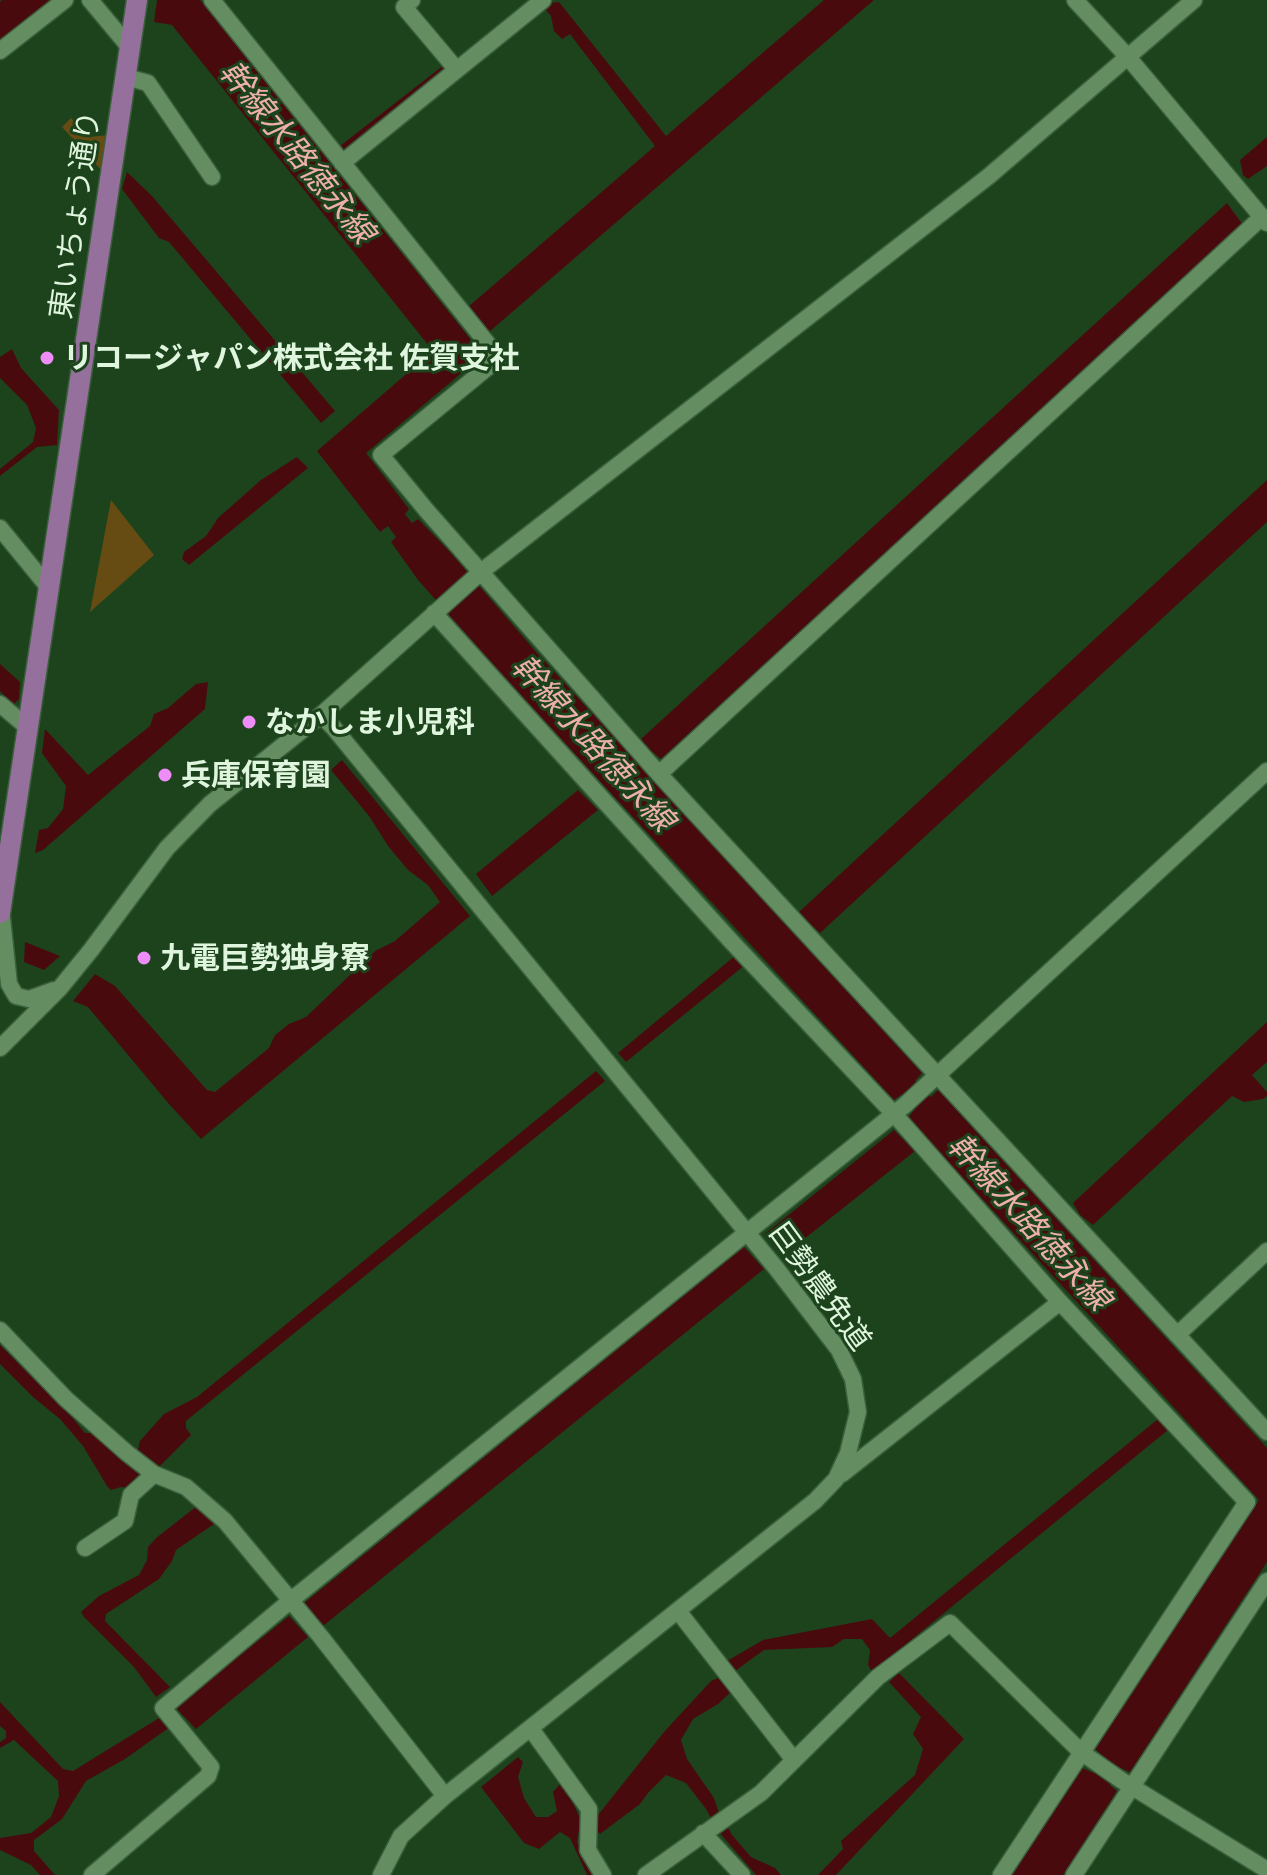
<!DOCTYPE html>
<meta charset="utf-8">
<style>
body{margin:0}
canvas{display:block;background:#1c431c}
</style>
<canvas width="1267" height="1875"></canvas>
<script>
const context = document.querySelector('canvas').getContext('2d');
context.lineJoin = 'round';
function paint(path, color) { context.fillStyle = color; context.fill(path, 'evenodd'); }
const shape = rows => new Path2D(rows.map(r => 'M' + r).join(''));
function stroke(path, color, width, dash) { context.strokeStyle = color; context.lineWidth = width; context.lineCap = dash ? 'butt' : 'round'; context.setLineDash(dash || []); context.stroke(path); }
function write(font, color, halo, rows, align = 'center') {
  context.font = font + ' "Exo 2","Noto Sans JP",sans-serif'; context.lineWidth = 6; context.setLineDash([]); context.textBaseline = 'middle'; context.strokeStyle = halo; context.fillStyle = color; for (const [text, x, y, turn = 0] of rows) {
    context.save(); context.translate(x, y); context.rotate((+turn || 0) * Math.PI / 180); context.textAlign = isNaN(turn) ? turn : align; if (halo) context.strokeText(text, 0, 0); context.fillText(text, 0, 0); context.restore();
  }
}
const green = shape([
 [71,118,89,137,110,135,103,172,62,127],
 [111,500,154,555,90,612]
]);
const water = shape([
 [2,0,51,0,0,40,0,2],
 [157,0,200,0,483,355,366,453,409,509,405,514,412,523,418,519,451,553,536,652,922,1073,915,1081,931,1097,938,1090,1267,1448,1267,1562,1130,1772,1120,1768,1110,1785,1117,1791,1063,1875,1012,1875,1082,1768,1094,1773,1103,1756,1095,1749,1259,1500,919,1130,908,1118,915,1109,901,1095,894,1100,504,677,418,580,391,542,396,537,388,526,380,532,317,451,433,351,172,25,154,22],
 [824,0,874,0,489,332,468,307,655,146,570,34,562,39,554,31,551,16,546,10,551,3,559,2,666,136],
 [444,65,445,71,345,150,342,149,340,146],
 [1267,137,1267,166,1248,179,1243,175,1240,160],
 [127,172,152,196,335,411,321,423,169,242,159,238,122,189],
 [1227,203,1243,225,661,759,650,750,641,739],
 [12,349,21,368,59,410,57,445,37,447,0,476,0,469,33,442,36,428,27,405,0,378,0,357],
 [297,457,308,468,189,565,182,559,184,552,206,536,218,518,261,480],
 [1267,480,1267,522,820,933,809,923,799,912],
 [0,664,20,682,19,699,13,705,0,691],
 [208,682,205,709,43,850,35,853,39,830,48,828,63,809,66,786,42,753,45,729,88,775,150,726,154,714,168,708,196,684],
 [342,760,470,916,201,1139,169,1104,88,1007,73,1001,95,974,115,986,207,1090,215,1092,269,1048,275,1035,289,1024,306,1017,375,951,395,941,440,902,428,885,408,870,388,846,369,816,331,770],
 [578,790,598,810,492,896,476,874],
 [25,942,60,956,44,970,24,962],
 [736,955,745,965,626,1062,618,1053],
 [1267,1022,1267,1062,1252,1075,1267,1092,1267,1096,1263,1099,1244,1102,1232,1096,1093,1225,1080,1215,1073,1203],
 [596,1071,605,1081,186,1421,186,1428,191,1435,159,1467,140,1455,138,1449,140,1441,164,1414,197,1397],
 [894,1130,915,1151,784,1255,765,1234],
 [744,1247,764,1269,323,1626,304,1603],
 [0,1345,71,1416,85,1433,93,1433,142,1473,131,1488,121,1487,111,1490,107,1486,83,1446,60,1419,33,1397,0,1364],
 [1158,1419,1168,1430,872,1672,868,1665,870,1650,862,1639,844,1639,832,1647,764,1650,735,1671,727,1661,763,1640,872,1619,890,1638],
 [197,1506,212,1517,214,1524,176,1550,172,1561,159,1579,106,1614,105,1621,170,1687,156,1697,134,1667,84,1617,81,1612,99,1596,139,1575,147,1560,148,1547,156,1538],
 [289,1616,308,1637,196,1729,175,1707],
 [899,1673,964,1739,836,1875,818,1875,843,1849,841,1841,915,1775,923,1749,913,1734,921,1717,889,1682],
 [718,1678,731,1692,718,1704,693,1719,681,1740,687,1759,714,1798,718,1810,732,1835,751,1857,775,1868,781,1875,756,1875,719,1832,706,1809,686,1783,666,1775,648,1793,640,1804,600,1834,596,1830,598,1815,664,1732,711,1681],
 [0,1702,63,1769,73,1771,159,1718,170,1727,125,1759,86,1781,62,1819,34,1840,34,1851,55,1875,40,1875,31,1865,0,1850,0,1838,31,1833,51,1817,59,1796,58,1781,14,1740,0,1748,0,1742,6,1738,6,1731,0,1726],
 [518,1757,523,1762,518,1777,524,1798,536,1817,548,1817,557,1811,553,1792,560,1784,570,1797,581,1820,577,1842,594,1875,587,1875,570,1838,560,1832,539,1849,524,1843,481,1787]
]);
const minor = shape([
 [90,0,130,48],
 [212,0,499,358,381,455,427,511,659,774,1267,1432],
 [412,0,404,7,457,70],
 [1075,0,1127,56,1267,223],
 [0,51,65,0],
 [126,77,148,83,212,177],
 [342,163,543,0],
 [0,528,49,588],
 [434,613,730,940,894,1114,1060,1302,1247,1502,1001,1875],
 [0,704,27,727],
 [321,715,333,727,776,1268,839,1350,853,1379,858,1412,848,1453,836,1479,815,1501,445,1796,401,1836,381,1875],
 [659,774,1262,217],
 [1,908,9,984,16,996,29,999,54,990],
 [0,1048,60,988,91,950,167,848,210,804,321,715,482,571,989,176,1194,0],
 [0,1330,66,1399,127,1453,154,1474,186,1487,225,1521,321,1637,445,1796],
 [1177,1335,1267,1251],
 [842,1474,1060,1302],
 [85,1548,125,1521,131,1495,154,1474],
 [678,1611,794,1760],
 [531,1729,589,1809,588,1850,603,1875],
 [703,1833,742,1875],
 [92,1875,208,1776,211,1767,163,1708,290,1601,905,1105,1267,771],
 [646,1875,761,1793,878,1677,950,1623,1081,1752,1121,1780,1267,1870],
 [1074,1875,1267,1581]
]);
const major = shape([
 [0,913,137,0]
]);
const markers = [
 [47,358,8,"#ee8cf8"],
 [249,722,8,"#ee8cf8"],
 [165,775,8,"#ee8cf8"],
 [144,958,8,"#ee8cf8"]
];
const streetNames = [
 ["東いちょう通り",75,215,-82],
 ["巨勢農免道",820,1286,54]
];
const poiNames = [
 ["リコージャパン株式会社 佐賀支社",63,358],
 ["なかしま小児科",265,722],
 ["兵庫保育園",181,775],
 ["九電巨勢独身寮",160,958]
];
const waterNames = [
 ["幹線水路徳永線",297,152,51],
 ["幹線水路徳永線",593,743,48],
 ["幹線水路徳永線",1029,1222,48]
];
paint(green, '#664c13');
paint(water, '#490a0e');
stroke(minor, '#3b5e3c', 19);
stroke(major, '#3b5e3c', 23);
stroke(minor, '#648e62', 16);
stroke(major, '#96709c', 20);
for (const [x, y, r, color] of markers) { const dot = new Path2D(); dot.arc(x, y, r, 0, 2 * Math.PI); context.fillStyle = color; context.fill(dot); stroke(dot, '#1c431c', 3); }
write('30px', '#dff5dd', '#1c431c', streetNames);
write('bold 30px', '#dff5dd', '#1c431c', poiNames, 'left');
write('italic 32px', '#eeafab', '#1c431c', waterNames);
</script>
